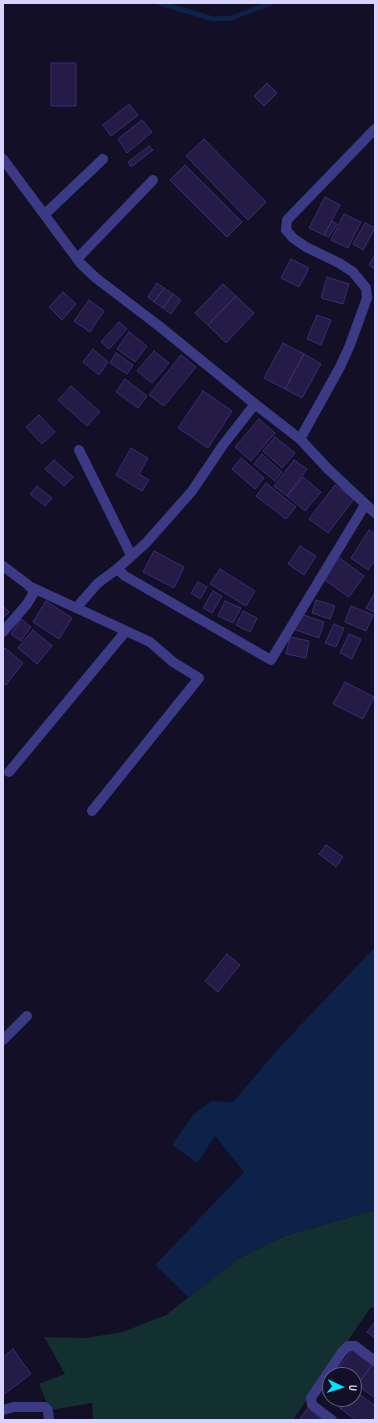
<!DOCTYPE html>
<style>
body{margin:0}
#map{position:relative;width:378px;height:1423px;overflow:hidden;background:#130f26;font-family:"PT Sans Narrow",sans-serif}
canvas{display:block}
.frame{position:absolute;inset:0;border:4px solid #d9d4ff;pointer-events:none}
.north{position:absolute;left:322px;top:1367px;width:40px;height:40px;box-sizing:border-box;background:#130f26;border:1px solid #625e7d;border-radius:50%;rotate:94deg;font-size:11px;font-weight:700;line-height:16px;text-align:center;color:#d9d4ff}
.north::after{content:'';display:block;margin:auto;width:14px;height:18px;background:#00e5ff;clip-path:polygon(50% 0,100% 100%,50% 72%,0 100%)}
</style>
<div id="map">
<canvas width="378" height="1423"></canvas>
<div class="frame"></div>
<div class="north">U</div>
</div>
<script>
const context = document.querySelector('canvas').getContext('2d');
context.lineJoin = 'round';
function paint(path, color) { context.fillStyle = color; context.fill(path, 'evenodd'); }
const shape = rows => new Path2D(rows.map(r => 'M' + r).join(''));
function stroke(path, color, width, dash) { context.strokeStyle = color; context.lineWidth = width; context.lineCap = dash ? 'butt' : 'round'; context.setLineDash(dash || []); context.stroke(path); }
const green = shape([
 [375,1210,375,1309,371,1307,293,1420,93,1420,92,1403,50,1410,39,1384,65,1374,44,1337,86,1338,123,1332,166,1315,239,1258,284,1236]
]);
const water = shape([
 [375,947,375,1210,284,1236,239,1258,189,1298,155,1265,244,1172,215,1136,197,1163,172,1145,194,1114,211,1101,233,1102,279,1048]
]);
const stream = shape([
 [160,3,213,19,231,18,271,3]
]);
const building = shape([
 [51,63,76,63,76,106,51,106,51,63],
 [267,83,277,93,264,106,254,96,267,83],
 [129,104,138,115,111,136,103,125,129,104],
 [142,120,152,132,127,153,118,139,142,120],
 [204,139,266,202,248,220,186,156,204,139],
 [149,146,153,150,131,167,128,162,149,146],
 [185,165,242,222,227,237,170,180,185,165],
 [325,197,340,205,324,235,309,228,325,197],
 [344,214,361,222,348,248,331,240,344,214],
 [332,221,337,224,329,237,324,235,332,221],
 [365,223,375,228,363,250,353,244,365,223],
 [375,255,375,269,369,265,375,255],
 [291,259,309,268,299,287,281,278,291,259],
 [327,277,349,284,343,304,321,298,327,277],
 [157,283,164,288,154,302,148,297,157,283],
 [223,284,236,296,208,325,195,313,223,284],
 [164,288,173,294,163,308,154,302,164,288],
 [63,292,76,304,62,320,49,307,63,292],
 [173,294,181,300,171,314,163,308,173,294],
 [236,296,254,313,226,343,208,325,236,296],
 [89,300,104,311,90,332,74,321,89,300],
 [317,315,331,320,321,345,307,339,317,315],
 [119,322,127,329,109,349,101,342,119,322],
 [129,332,147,346,135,362,117,349,129,332],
 [283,343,304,354,285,389,264,378,283,343],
 [93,349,108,362,99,375,83,362,93,349],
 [154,351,169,363,152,383,137,371,154,351],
 [116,353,133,365,127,374,110,363,116,353],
 [304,354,321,364,302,398,285,389,304,354],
 [181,355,196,367,164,406,149,395,181,355],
 [125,379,147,396,138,408,116,392,125,379],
 [71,386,100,412,87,426,58,400,71,386],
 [203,391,232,411,208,448,178,428,203,391],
 [39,415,55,432,42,444,26,427,39,415],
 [259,419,275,433,251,461,235,447,259,419],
 [275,437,295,453,282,468,263,451,275,437],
 [131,448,148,458,139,474,149,480,142,491,116,475,131,448],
 [262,454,282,472,275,481,254,464,262,454],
 [241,458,264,478,255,489,232,469,241,458],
 [54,460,73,477,64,486,45,469,54,460],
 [294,460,307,469,287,496,274,486,294,460],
 [303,477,321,492,305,511,287,496,303,477],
 [266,483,296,507,286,519,256,496,266,483],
 [335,485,354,499,328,533,309,519,335,485],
 [37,486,52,498,45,506,30,494,37,486],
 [369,530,375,534,375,560,368,570,351,558,369,530],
 [300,546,316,556,304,575,288,564,300,546],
 [154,551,184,567,174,588,143,572,154,551],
 [338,557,364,576,349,597,322,578,338,557],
 [220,569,255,591,246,606,210,584,220,569],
 [198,582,207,587,200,599,191,593,198,582],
 [213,591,222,596,212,613,203,608,213,591],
 [375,592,375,611,374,612,366,608,375,592],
 [316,600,335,606,330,619,312,613,316,600],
 [46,601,72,618,59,639,33,622,46,601],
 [225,601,241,608,233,623,218,616,225,601],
 [3,606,9,612,3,618,3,606],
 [351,606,373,615,366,631,345,622,351,606],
 [243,611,257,618,250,632,236,625,243,611],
 [298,613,324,622,319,638,293,629,298,613],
 [21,619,31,627,21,641,11,634,21,619],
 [334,624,344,628,336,647,325,643,334,624],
 [33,630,52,646,37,664,18,648,33,630],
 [349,634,361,639,352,659,340,653,349,634],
 [290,637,309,641,306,658,286,654,290,637],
 [5,648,23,663,6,685,3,683,3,650,5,648],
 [345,682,374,697,363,719,333,704,345,682],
 [326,845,343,857,336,867,319,854,326,845],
 [227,954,240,965,218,992,205,981,227,954],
 [375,1322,375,1338,367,1332,375,1322],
 [13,1349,31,1374,3,1395,3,1357,13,1349],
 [352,1350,372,1365,357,1385,354,1383,354,1375,344,1375,337,1370,352,1350],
 [372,1365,375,1367,375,1398,357,1385,372,1365],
 [330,1383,330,1399,349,1399,341,1409,322,1393,330,1383],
 [355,1391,375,1406,375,1420,356,1420,341,1409,349,1399,354,1399,355,1391],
 [307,1409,323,1420,299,1420,307,1409]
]);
const minor = shape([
 [3,159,81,264,96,278,159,326,255,404,300,439,327,468,375,513],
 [45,214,103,159],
 [77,259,153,180],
 [255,404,223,445,192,491,146,543,117,569,125,576,271,660,365,505],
 [300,439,340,367,350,345,367,298,366,288,353,272,339,263,306,247,293,238,286,230,287,220,375,129],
 [79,450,131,555],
 [3,566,27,584,33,590,33,594,27,604,3,632],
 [31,587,150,642,173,662,199,678,92,811],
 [76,608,98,583,117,569],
 [9,772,126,631],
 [3,1040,27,1016],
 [3,1410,14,1407,45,1407,48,1411,49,1420],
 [332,1420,312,1405,311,1398,342,1352,348,1346,355,1346,375,1361]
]);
paint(green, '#12302f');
paint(water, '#0c2248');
stroke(stream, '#0c2248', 5);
paint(building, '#241b47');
stroke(building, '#3b2d73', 1);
stroke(minor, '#3d3a85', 10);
</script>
